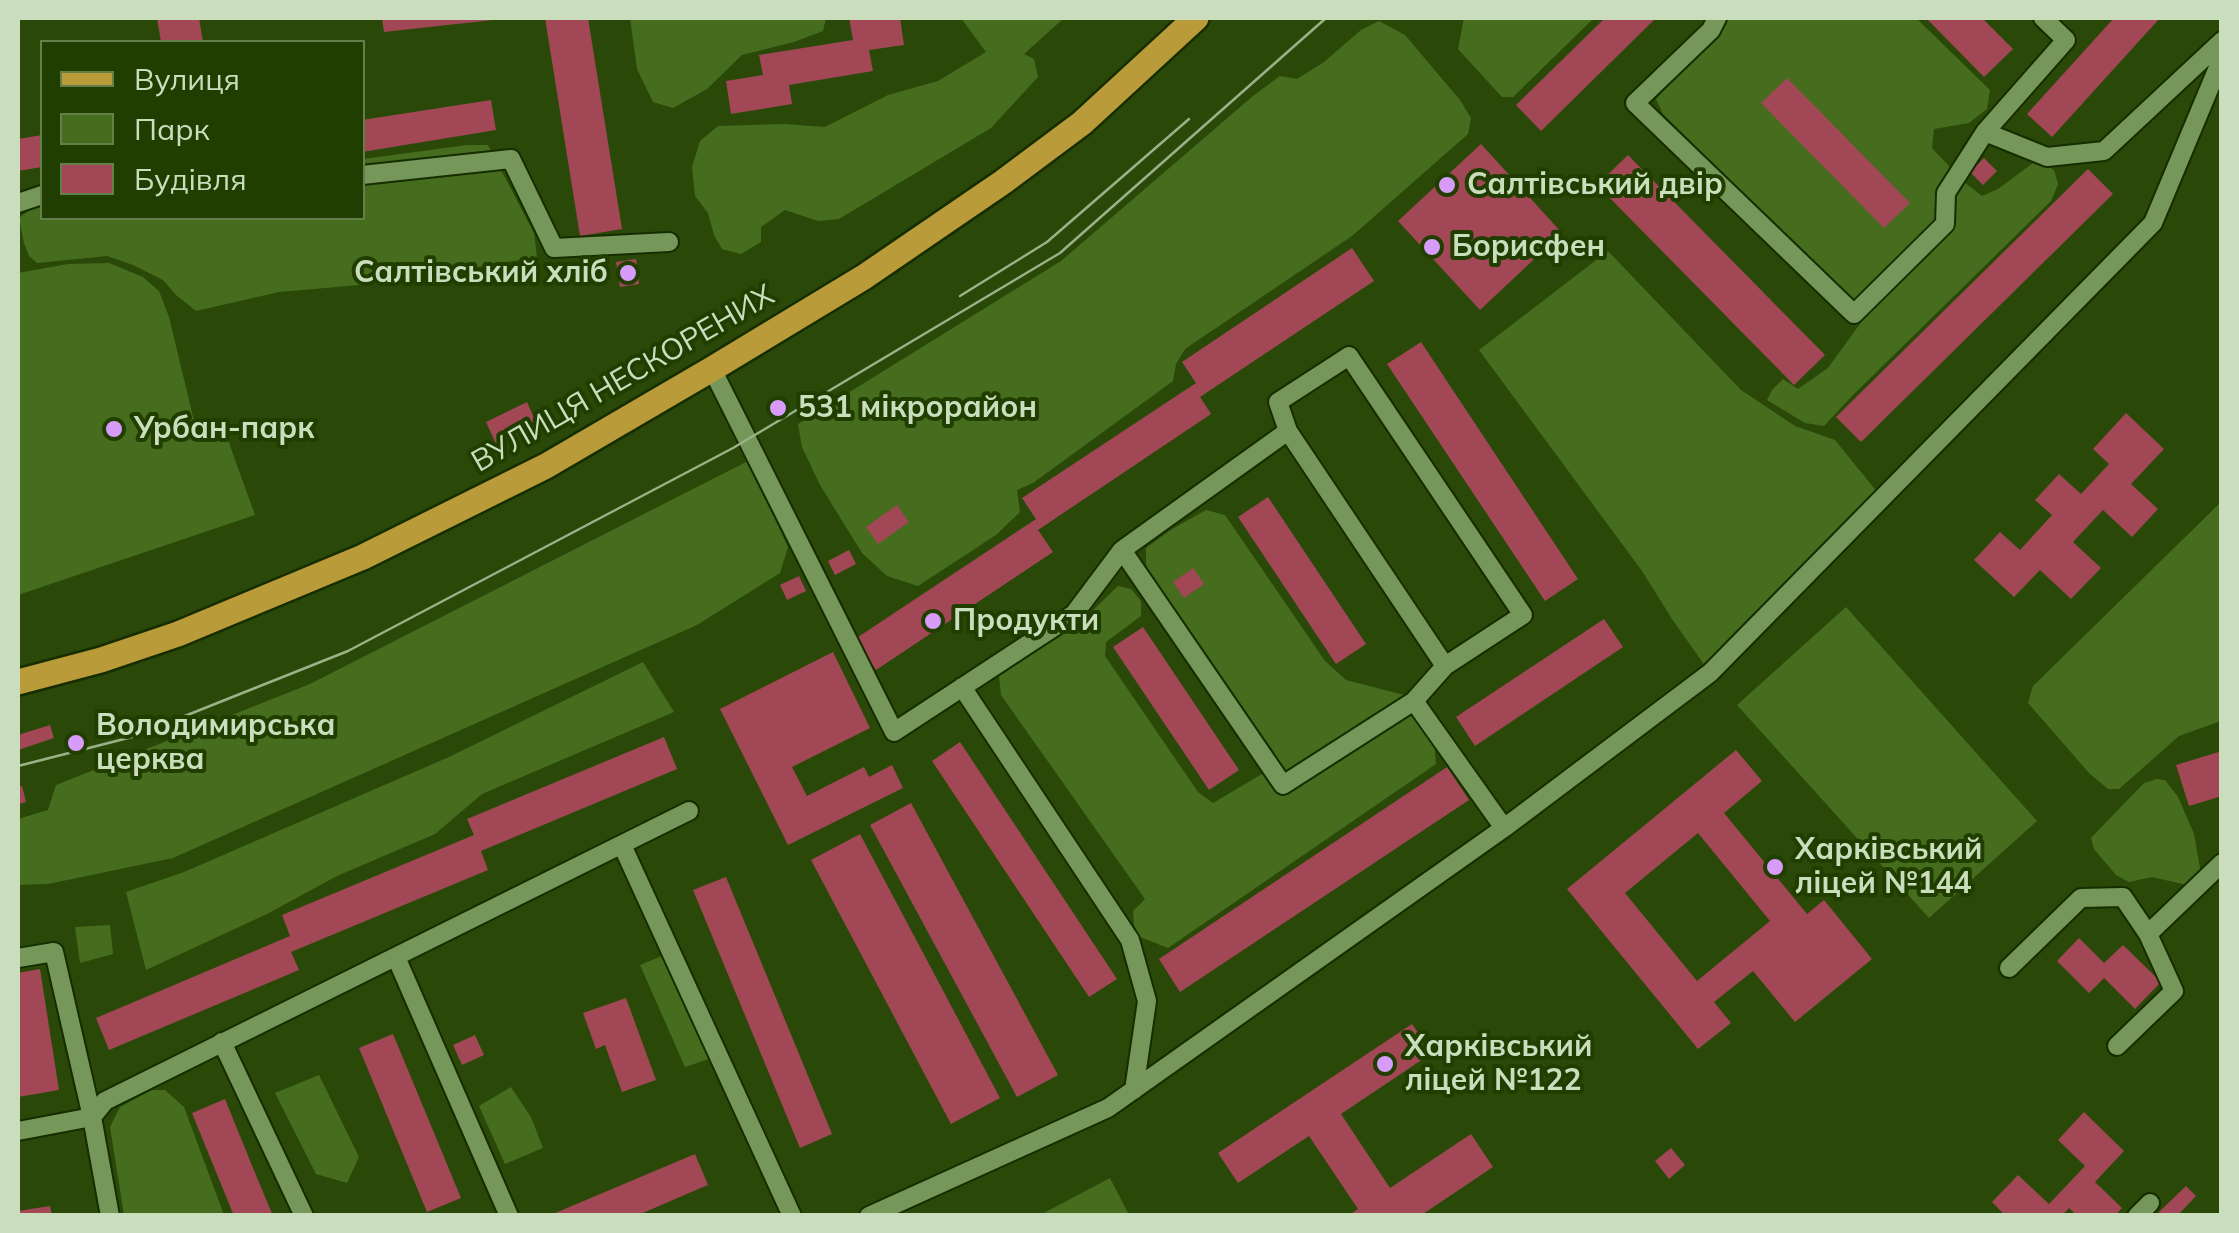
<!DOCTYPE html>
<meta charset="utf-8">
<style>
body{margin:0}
#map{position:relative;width:2239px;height:1233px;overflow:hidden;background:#2a4909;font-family:Mulish,sans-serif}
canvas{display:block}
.frame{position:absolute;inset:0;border:20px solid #caddbd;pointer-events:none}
.legend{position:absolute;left:40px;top:40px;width:325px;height:180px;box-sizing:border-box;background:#203e00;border:2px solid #647e4c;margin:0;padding:12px 18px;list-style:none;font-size:30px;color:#caddbd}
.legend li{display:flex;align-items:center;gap:20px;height:50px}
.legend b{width:50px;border:2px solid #647e4c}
</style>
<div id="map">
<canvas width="2239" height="1233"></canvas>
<div class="frame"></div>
<ul class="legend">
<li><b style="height:12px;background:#ba9b39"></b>Вулиця</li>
<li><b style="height:28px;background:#456d1d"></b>Парк</li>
<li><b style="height:28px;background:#a24755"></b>Будівля</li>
</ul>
</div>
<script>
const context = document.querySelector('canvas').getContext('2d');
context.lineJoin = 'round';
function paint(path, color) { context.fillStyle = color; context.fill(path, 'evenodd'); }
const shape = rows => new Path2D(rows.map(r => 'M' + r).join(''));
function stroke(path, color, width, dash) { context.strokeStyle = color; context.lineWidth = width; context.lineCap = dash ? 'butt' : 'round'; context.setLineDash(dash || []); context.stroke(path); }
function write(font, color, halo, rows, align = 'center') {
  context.font = font + ' Mulish,sans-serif'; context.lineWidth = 8; context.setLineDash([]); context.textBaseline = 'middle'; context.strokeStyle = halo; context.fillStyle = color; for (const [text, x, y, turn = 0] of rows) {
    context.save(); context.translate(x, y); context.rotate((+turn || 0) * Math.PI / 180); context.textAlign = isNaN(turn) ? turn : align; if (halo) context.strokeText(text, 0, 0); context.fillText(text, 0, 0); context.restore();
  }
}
const green = shape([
 [630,18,826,18,823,31,794,42,742,55,707,89,673,108,653,102,637,69],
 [961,18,1064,18,1024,54,1034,59,1038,77,991,128,839,219,818,221,785,210,761,227,761,242,741,254,722,249,714,235,708,213,695,196,692,167,700,141,718,126,784,124,825,127,888,95,938,81,986,52],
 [1464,18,1594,18,1513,97,1502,97,1458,49],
 [1730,18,1916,18,1990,90,1987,109,1969,123,1934,129,1932,148,1964,182,1982,196,1998,189,2037,160,2054,170,2058,184,2051,201,1853,395,1824,426,1805,423,1767,400,1772,390,1783,379,1798,389,1828,368,1862,321,1854,303,1663,114,1656,99],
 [1379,21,1405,35,1460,100,1471,118,1468,134,1352,236,1185,349,1176,364,1173,381,1033,483,1017,490,1020,512,996,535,918,586,887,576,862,553,820,485,802,447,798,424,1061,261,1253,96,1280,76,1297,79,1324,62,1361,30],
 [467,145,488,145,534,233,537,257,382,283,279,292,196,311,176,295,163,280,133,265,107,256,37,263,29,256,24,243,19,218,35,206,42,204,42,218,362,218,363,159],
 [1608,251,1741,390,1795,426,1835,440,1882,498,1710,673,1672,619,1642,571,1479,350],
 [109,263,143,277,159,291,169,317,195,425,225,432,255,515,18,595,18,273,68,264],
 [748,461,788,547,780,573,697,625,173,858,48,884,18,885,18,819,48,810,56,785,310,684],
 [2221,502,2221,721,2179,736,2119,789,2108,789,2089,773,2028,703,2033,686],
 [1206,510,1225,515,1325,661,1346,680,1404,695,1434,743,1436,764,1168,948,1140,937,1134,925,1133,911,1145,899,1001,695,999,676,1084,619,1118,586,1131,589,1141,601,1141,616,1106,642,1105,656,1198,792,1213,803,1262,774,1274,752,1153,586,1146,564,1146,548,1172,529],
 [1846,607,2037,821,1929,918,1737,705],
 [643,662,674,712,482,794,435,834,337,876,267,914,146,970,126,892,184,872,449,757],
 [2157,779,2165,780,2178,797,2194,834,2201,874,2187,885,2152,877,2129,882,2116,875,2094,849,2091,838,2144,783],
 [110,925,113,954,80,963,75,927],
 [662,956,709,1059,685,1067,640,965],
 [319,1075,359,1157,347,1183,316,1174,275,1093],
 [511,1087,531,1117,543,1148,505,1164,479,1106],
 [152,1090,165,1090,184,1107,224,1215,124,1215,110,1127,120,1107],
 [1110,1178,1129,1215,1040,1215]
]);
const building = shape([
 [157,18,199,18,203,42,161,42],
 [382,18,493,18,493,20,384,32],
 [545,18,588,18,622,229,580,236],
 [849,18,900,18,904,45,869,50,873,71,789,85,792,104,731,114,726,81,763,75,759,55,853,40],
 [1605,18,1656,18,1541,131,1516,105],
 [1926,18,1982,18,2013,49,1984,77],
 [2114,18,2160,18,2052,137,2027,114],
 [1787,78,1910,203,1884,228,1761,103],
 [491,100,496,130,362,152,362,120],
 [42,135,42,167,18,171,18,139],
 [1481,144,1562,233,1480,310,1398,221],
 [1628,155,1825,355,1794,385,1597,185],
 [1984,158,1997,171,1983,185,1970,172],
 [2088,169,2113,194,1861,442,1836,417],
 [1352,248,1374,281,1200,397,1211,414,1038,530,1053,552,876,670,855,639,1036,519,1022,498,1196,383,1182,362],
 [636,259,639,284,620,287,616,262],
 [1421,342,1578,579,1545,601,1387,364],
 [527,402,537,425,496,444,486,422],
 [2126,413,2164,449,2131,484,2158,509,2132,537,2103,510,2073,542,2101,568,2071,599,2040,570,2014,597,1974,560,2000,532,2020,550,2052,515,2035,500,2059,474,2081,494,2109,464,2093,449],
 [1268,497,1366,644,1336,664,1238,517],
 [897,505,909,522,878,544,866,527],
 [849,550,856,564,835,575,828,561],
 [1193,568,1204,584,1184,598,1173,582],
 [799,576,806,591,787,600,780,585],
 [1604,619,1623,647,1475,746,1456,717],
 [1143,627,1239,770,1209,790,1113,647],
 [833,652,870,728,792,767,807,796,864,767,869,777,892,765,903,788,788,845,720,709],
 [50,725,54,738,18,750,18,735],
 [664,737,677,769,481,851,488,870,291,952,299,970,109,1050,96,1018,290,936,282,915,474,835,467,819],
 [960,742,1117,979,1089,997,932,761],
 [1736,750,1762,781,1724,813,1807,914,1824,900,1872,959,1795,1022,1753,971,1714,1002,1731,1023,1698,1049,1567,889],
 [1698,833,1770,921,1697,981,1625,893],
 [2222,751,2222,796,2189,806,2176,765],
 [1447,767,1469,800,1180,992,1159,959],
 [22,786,26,802,18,804,18,787],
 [911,803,1058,1075,1017,1097,870,825],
 [860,834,1000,1098,951,1124,811,860],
 [726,877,832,1134,800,1148,693,890],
 [2079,938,2104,963,2123,945,2161,982,2135,1009,2104,978,2089,993,2057,961],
 [40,969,59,1090,18,1097,18,973],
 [626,998,656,1080,622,1092,605,1045,596,1049,583,1013],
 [1412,1024,1432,1053,1341,1114,1390,1188,1471,1134,1493,1167,1420,1216,1348,1216,1358,1209,1309,1136,1238,1183,1218,1153],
 [393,1034,461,1198,427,1212,359,1048],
 [475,1035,484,1055,462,1065,453,1045],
 [225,1099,253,1168,273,1216,234,1216,192,1113],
 [2084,1112,2124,1151,2095,1182,2122,1208,2115,1216,2077,1216,2069,1208,2062,1216,2006,1216,1992,1202,2018,1175,2049,1204,2085,1166,2058,1140],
 [1671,1148,1685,1165,1669,1179,1655,1161],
 [695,1154,708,1185,689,1193,636,1216,548,1216],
 [2186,1186,2196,1196,2177,1216,2162,1216,2159,1212],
 [50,1206,52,1216,18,1216,18,1211]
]);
const minor = shape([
 [1717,18,1711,30,1635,103,1854,314,1945,224,1946,193,1985,132,2066,40,2043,18],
 [1985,132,2047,157,2104,151,2222,41],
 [362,175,511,159,554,248,669,242],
 [18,203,42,195],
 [712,369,894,732,1074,614,1122,550,1283,785,1414,701,1504,828],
 [1288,431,1278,402,1349,356,1523,615,1445,666],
 [1122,550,1288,431,1445,666,1414,701],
 [962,687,1130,940,1147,1001,1134,1090],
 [622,845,792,1216],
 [396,957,509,1216],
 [18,958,54,952,92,1117,110,1216],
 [2009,968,2081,898,2123,897,2148,934,2222,863],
 [222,1042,304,1216],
 [2117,1046,2174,991,2148,934],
 [18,1131,92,1117,105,1101,689,811],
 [869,1216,1108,1108,1504,828,1710,673,2153,223,2222,58],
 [2137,1216,2150,1203]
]);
const major = shape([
 [18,682,101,660,178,634,363,557,546,466,712,369,864,277,1003,182,1082,123,1196,18]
]);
const tram = shape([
 [960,296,1047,242,1189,119],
 [18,766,132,737,348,651,733,448,1060,253,1326,18]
]);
const markers = [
 [1447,185,10,"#d79bf9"],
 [1432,247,10,"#d79bf9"],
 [628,273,10,"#d79bf9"],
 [778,408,10,"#d79bf9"],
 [114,429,10,"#d79bf9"],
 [933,621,10,"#d79bf9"],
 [76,743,10,"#d79bf9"],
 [1775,867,10,"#d79bf9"],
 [1385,1064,10,"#d79bf9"]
];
const poiNames = [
 ["Салтівський двір",1467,185],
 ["Борисфен",1452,247],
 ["Салтівський хліб",608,273,"right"],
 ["531 мікрорайон",798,408],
 ["Урбан-парк",134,429],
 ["Продукти",953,621],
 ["Володимирська",96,726],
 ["церква",96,760],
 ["Харківський",1795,850],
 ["ліцей №144",1795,884],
 ["Харківський",1405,1047],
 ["ліцей №122",1405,1081]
];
const streetNames = [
 ["ВУЛИЦЯ НЕСКОРЕНИХ",623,379,-30]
];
paint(green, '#456d1d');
paint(building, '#a24755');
stroke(minor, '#162d00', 22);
stroke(major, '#162d00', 30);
stroke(minor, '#75975a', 18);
stroke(major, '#ba9b39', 25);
stroke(tram, '#9bb188', 2.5);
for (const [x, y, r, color] of markers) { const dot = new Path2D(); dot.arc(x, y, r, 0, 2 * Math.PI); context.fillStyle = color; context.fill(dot); stroke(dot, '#203e00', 4); }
write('bold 30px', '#caddbd', '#203e00', poiNames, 'left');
write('30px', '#caddbd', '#203e00', streetNames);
</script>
